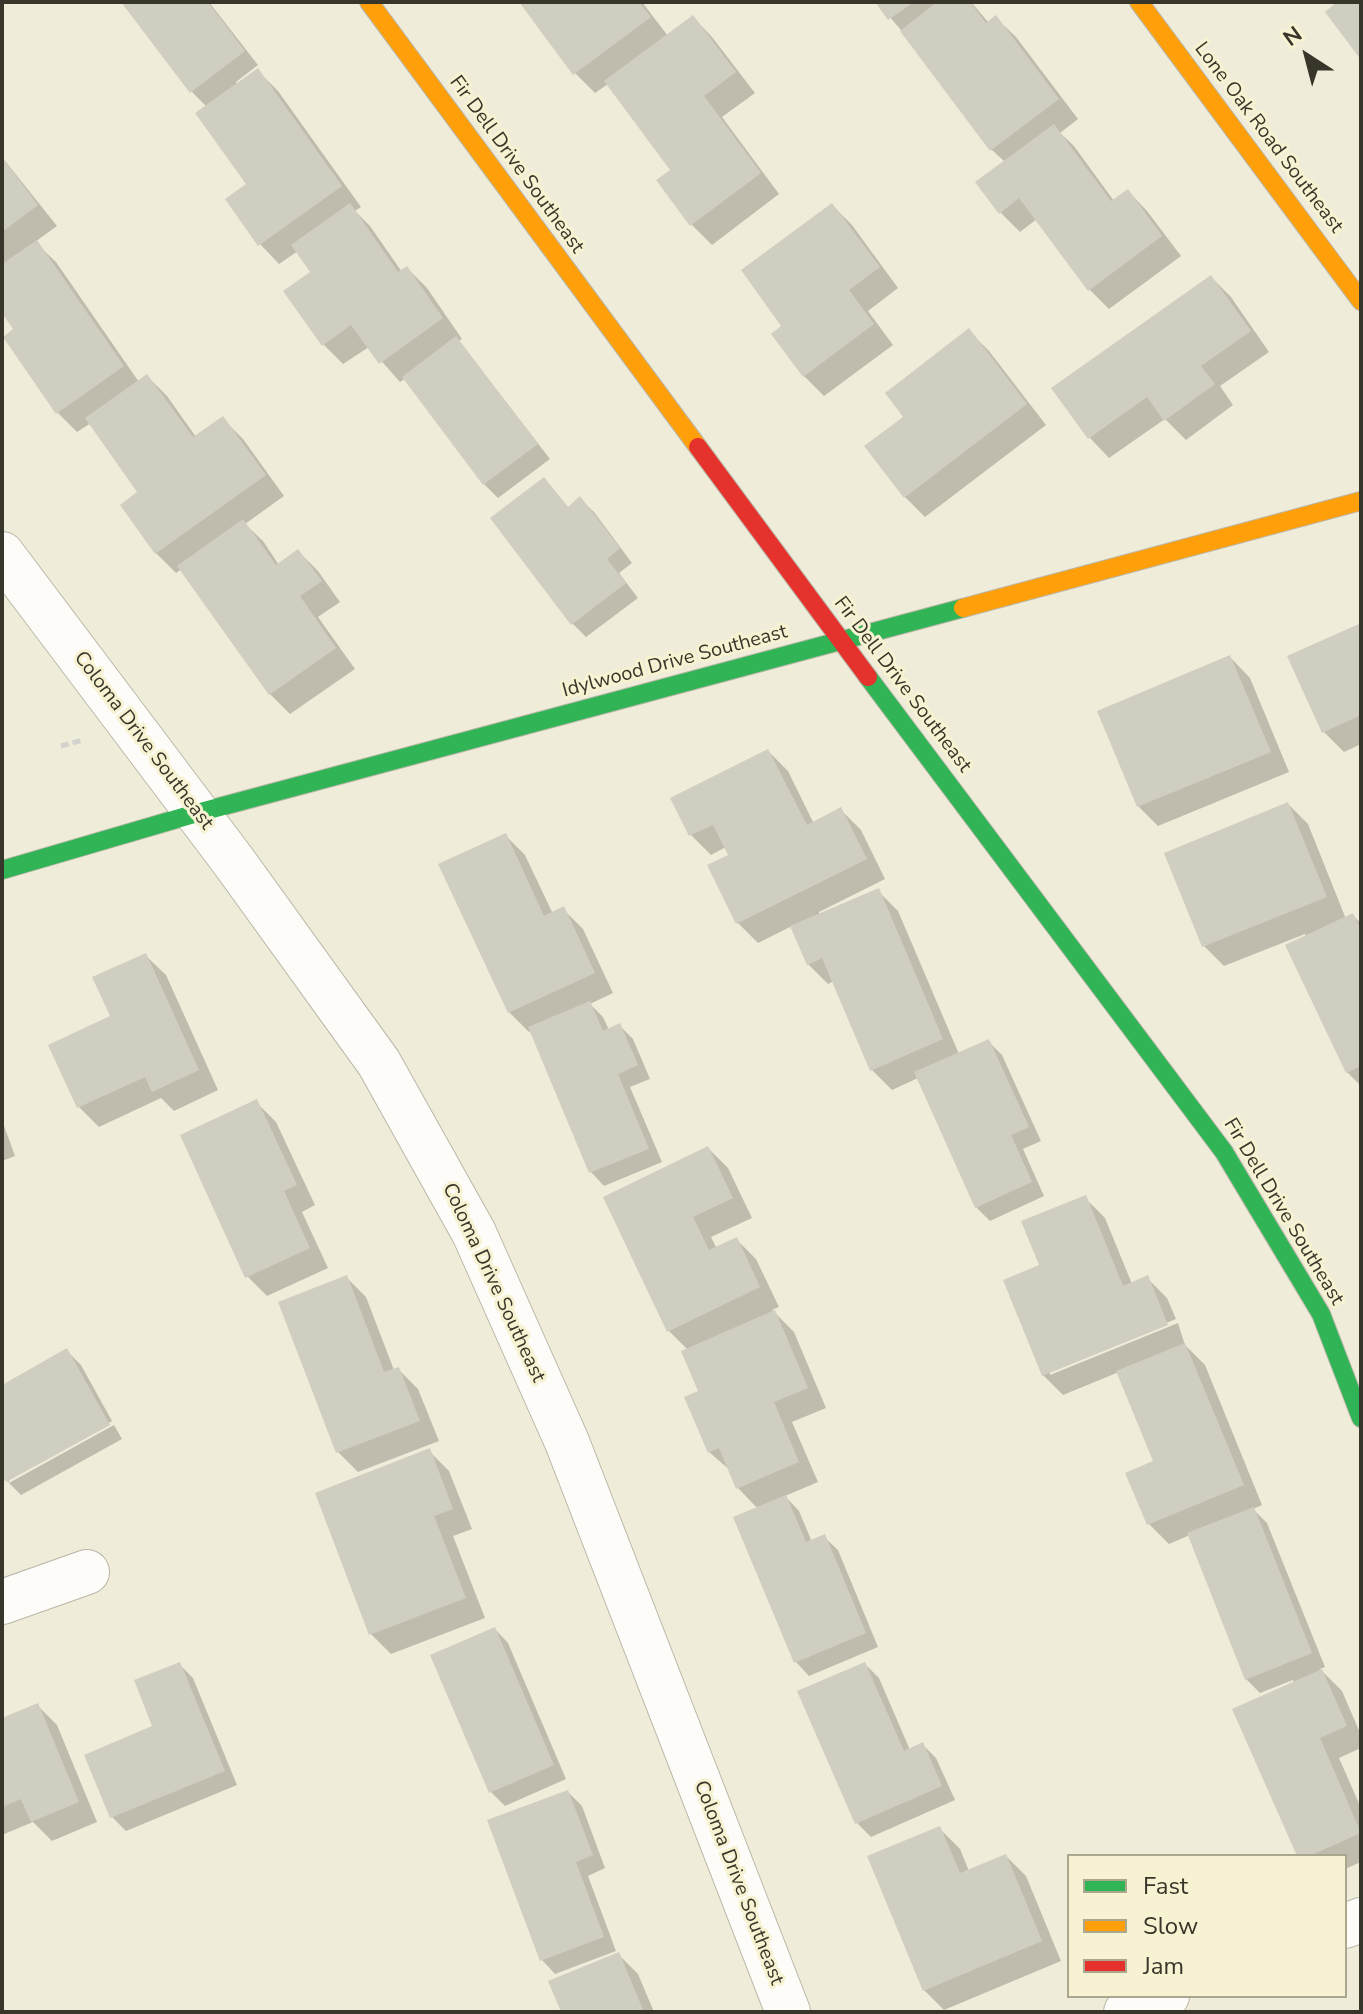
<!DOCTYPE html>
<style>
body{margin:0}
#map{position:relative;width:1363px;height:2014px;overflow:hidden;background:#efecd9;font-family:"Nunito Sans",sans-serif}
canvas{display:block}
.frame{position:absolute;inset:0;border:4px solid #38362a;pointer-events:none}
.legend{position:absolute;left:1067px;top:1854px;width:280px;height:144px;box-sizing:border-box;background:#f7f2d1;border:2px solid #aba78e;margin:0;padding:10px 14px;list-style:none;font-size:24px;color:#38362a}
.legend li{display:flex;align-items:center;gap:16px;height:40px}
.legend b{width:40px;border:2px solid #aba78e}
.north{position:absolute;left:1267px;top:16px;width:80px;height:80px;-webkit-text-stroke:6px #f7f2d1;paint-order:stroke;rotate:324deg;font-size:22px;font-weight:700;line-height:32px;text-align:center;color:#38362a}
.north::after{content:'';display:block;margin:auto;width:28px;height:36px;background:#38362a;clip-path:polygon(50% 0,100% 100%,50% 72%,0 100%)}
</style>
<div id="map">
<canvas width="1363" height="2014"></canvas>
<div class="frame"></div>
<ul class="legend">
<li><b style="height:10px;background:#30b455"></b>Fast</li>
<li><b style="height:10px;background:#ff9f0a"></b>Slow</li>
<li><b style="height:10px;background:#e5322d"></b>Jam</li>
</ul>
<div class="north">N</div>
</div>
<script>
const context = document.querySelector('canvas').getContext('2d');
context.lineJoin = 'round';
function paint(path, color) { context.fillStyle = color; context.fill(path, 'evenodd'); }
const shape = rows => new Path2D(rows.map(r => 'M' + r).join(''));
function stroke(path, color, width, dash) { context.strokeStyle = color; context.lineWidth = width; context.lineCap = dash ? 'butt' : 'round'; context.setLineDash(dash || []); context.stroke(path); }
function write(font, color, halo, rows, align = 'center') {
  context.font = font + ' "Nunito Sans",sans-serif'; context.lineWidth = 6; context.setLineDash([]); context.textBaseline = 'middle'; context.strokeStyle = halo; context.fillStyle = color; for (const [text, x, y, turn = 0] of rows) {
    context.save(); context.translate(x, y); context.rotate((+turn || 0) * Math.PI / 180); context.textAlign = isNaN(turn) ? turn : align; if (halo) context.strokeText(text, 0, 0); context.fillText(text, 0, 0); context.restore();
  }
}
const shadow = shape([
 [123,2,209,2,258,65,236,82,238,85,258,71,278,91,361,207,355,211,370,226,402,272,407,268,427,288,462,339,459,341,550,459,498,498,484,484,405,379,400,382,369,347,343,364,323,344,313,273,298,251,279,264,260,244,249,184,207,107,192,92],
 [522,2,642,2,668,36,693,17,712,37,755,93,722,117,779,194,712,245,692,225,659,181,673,171,608,84,595,93,575,73],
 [877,2,971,2,989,23,996,18,1016,37,1078,119,1060,133,1074,146,1114,201,1128,191,1147,211,1181,256,1109,309,1089,289,1037,219,1020,232,1000,212,1005,162,992,150,906,36],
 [2,157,57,226,35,242,56,262,139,382,147,376,167,396,196,437,223,419,243,439,284,496,245,524,263,541,279,565,298,551,318,571,340,602,318,617,355,669,290,714,270,694,182,569,176,573,156,553,140,493,91,423,77,432,57,412,16,329,2,310],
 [832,205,852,225,898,288,868,311,893,345,824,396,804,376,784,326],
 [1211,277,1231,297,1269,352,1220,386,1233,405,1186,440,1165,419,1109,458,1090,438,1054,388],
 [969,331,989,351,1046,425,925,517,905,497,906,417],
 [544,479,569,508,580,499,594,512,632,563,619,573,638,598,586,637,573,624],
 [1361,625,1361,744,1344,752,1324,732],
 [1230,657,1250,678,1289,772,1158,826,1138,806],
 [768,751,788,771,814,824,841,810,861,830,885,879,819,912,820,916,878,891,898,911,959,1054,988,1041,1002,1055,1041,1141,1023,1149,1044,1196,990,1221,976,1207,918,1078,892,1090,872,1070,834,981,828,984,808,964,792,926,758,943,738,923,730,856,726,847,711,855,691,835],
 [1288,804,1308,824,1346,919,1353,915,1361,924,1361,1086,1347,1072,1305,934,1224,966,1204,946],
 [505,835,525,855,553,914,563,909,583,929,613,993,590,1004,603,1017,609,1030,620,1026,633,1039,650,1079,630,1087,662,1162,604,1186,591,1172,531,1031,529,1032,509,1012],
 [145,955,166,975,218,1090,174,1111,161,1098,99,1127,79,1107,112,1017],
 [256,1102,276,1122,315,1205,302,1212,328,1268,267,1296,247,1276],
 [2,1120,15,1156,2,1161],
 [708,1148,728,1168,752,1218,711,1237,717,1249,736,1239,756,1259,779,1307,772,1310,794,1332,826,1408,792,1422,818,1482,785,1496,799,1511,812,1542,824,1537,838,1550,878,1647,809,1676,796,1662,758,1509,738,1488,731,1471,709,1452,701,1392,688,1350,669,1331,605,1198],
 [1085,1198,1105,1218,1132,1284,1147,1278,1167,1298,1176,1319,1050,1370,1050,1375,1178,1323,1185,1345,1205,1365,1262,1505,1253,1509,1267,1523,1325,1667,1320,1669,1342,1691,1361,1735,1361,1748,1339,1758,1361,1808,1361,1862,1345,1869,1345,1856,1299,1856,1294,1683,1293,1680,1260,1693,1246,1679,1190,1535,1169,1544,1149,1524,1156,1462,1119,1372,1063,1395,1043,1375,1041,1267],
 [346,1277,366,1297,394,1370,398,1369,418,1389,439,1441,358,1472,338,1452,280,1303],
 [67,1351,81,1365,112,1421,9,1478,9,1483,2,1472,2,1387],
 [114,1425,122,1439,21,1495,9,1483],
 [429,1451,449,1471,472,1529,453,1536,485,1618,391,1654,371,1634],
 [495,1629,508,1643,566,1779,505,1806,491,1792],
 [179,1664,193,1678,237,1785,126,1831,112,1817,155,1727],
 [865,1664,879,1678,910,1750,923,1745,936,1758,955,1800,871,1837,857,1823,800,1692],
 [37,1705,57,1725,97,1822,52,1841,33,1822,2,1835,2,1720],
 [568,1792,582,1806,605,1868,588,1876,616,1951,555,1974,542,1960],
 [940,1829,960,1849,969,1871,1006,1856,1026,1876,1061,1961,944,2010,924,1990],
 [618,1954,638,1974,654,2012,563,2012]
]);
const building = shape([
 [121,2,208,2,245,51,190,93],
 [519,2,639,2,651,17,573,75],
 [875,2,914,2,888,20],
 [937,2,970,2,986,23,996,15,1059,99,990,151,900,31],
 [1337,2,1361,2,1361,60,1325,12],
 [693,15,736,72,704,96,761,173,690,226,656,180,670,170,604,81],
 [258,68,342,186,258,246,225,199,246,184,195,113],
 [1054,124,1111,201,1128,189,1162,236,1088,291,1019,198,999,214,975,182],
 [2,157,38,205,2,232],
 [350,203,398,272,407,266,443,318,379,364,351,325,322,346,283,291,310,272,291,245],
 [832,203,880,267,849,290,874,324,803,377,771,334,781,326,741,270],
 [37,240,124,366,56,414,3,337,13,329,2,313,2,264],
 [1211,275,1251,331,1201,366,1215,384,1164,421,1147,397,1088,439,1051,388],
 [969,328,1027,404,904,498,864,446,903,417,885,393],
 [456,336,538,444,483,485,402,377],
 [147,374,193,437,223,416,266,475,155,554,120,505,137,492,85,418],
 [544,477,568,507,580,496,620,548,607,559,626,583,571,625,490,518],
 [243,519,276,565,298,549,322,581,300,596,336,648,269,695,177,566],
 [1361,623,1361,715,1322,733,1287,656],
 [1230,655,1271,752,1137,807,1097,711],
 [768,749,807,825,841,807,867,859,736,924,707,865,728,855,713,825,689,836,670,798],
 [1288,802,1327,897,1202,947,1164,853],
 [506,833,544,916,564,906,595,973,508,1013,438,864],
 [879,888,943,1039,870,1071,822,958,807,965,790,926],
 [1353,913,1361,930,1361,1066,1346,1073,1285,945],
 [146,953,199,1070,152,1092,145,1077,77,1108,48,1045,110,1016,92,977],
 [590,1001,603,1031,620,1023,638,1065,618,1074,649,1149,589,1173,528,1027],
 [989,1039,1029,1127,1011,1135,1032,1182,975,1208,914,1072],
 [257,1099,297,1185,284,1191,310,1248,245,1278,180,1135],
 [708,1146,733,1198,693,1217,709,1250,737,1237,760,1287,667,1332,603,1197],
 [1086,1195,1123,1286,1148,1275,1168,1325,1042,1376,1003,1280,1039,1265,1021,1221],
 [347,1275,384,1372,399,1367,420,1421,336,1453,278,1302],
 [775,1310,808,1388,774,1402,799,1462,736,1489,719,1448,708,1453,684,1397,698,1391,681,1351],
 [1185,1343,1244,1485,1147,1525,1125,1473,1153,1461,1116,1371],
 [67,1348,110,1425,6,1482,2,1476,2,1385],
 [430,1448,453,1509,434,1516,466,1598,369,1635,315,1493],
 [786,1495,806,1542,825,1534,866,1633,794,1663,733,1517],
 [1254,1507,1312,1653,1245,1680,1187,1533],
 [495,1627,554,1765,489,1793,430,1655],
 [180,1662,225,1771,110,1818,84,1755,152,1726,134,1680],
 [865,1662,904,1751,923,1742,942,1786,855,1824,797,1691],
 [1322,1669,1347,1726,1320,1738,1361,1833,1309,1856,1297,1856,1232,1709],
 [38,1703,79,1802,31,1822,21,1799,2,1807,2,1718],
 [568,1790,593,1855,576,1862,604,1937,540,1961,487,1820],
 [940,1826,960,1873,1006,1854,1042,1941,923,1991,867,1856],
 [619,1952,644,2012,561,2012,548,1981]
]);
const path = shape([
 [61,746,83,740]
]);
const street = shape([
 [2,554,234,862,379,1063,474,1233,567,1442,788,2012],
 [2,1602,87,1572],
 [1345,1926,1361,1920],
 [1126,2012,1167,1996]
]);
const fast = shape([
 [868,677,1224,1152,1321,1314,1361,1418],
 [2,870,197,813,963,608]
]);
const slow = shape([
 [369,2,698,447],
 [1139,2,1361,301],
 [963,608,1361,501]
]);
const jam = shape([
 [698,447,868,677]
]);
const streetNames = [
 ["Lone Oak Road Southeast",1268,138,53],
 ["Fir Dell Drive Southeast",516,165,54],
 ["Idylwood Drive Southeast",675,662,-15],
 ["Fir Dell Drive Southeast",902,685,53],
 ["Coloma Drive Southeast",143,741,53],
 ["Fir Dell Drive Southeast",1283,1212,59],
 ["Coloma Drive Southeast",493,1283,65],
 ["Coloma Drive Southeast",738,1883,69]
];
paint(shadow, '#0003');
paint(building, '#d0cec0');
stroke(street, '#bab7a9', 46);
stroke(fast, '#bab7a9', 20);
stroke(slow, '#bab7a9', 20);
stroke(jam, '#bab7a9', 20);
stroke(path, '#d4d2cd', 5, [8, 4]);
stroke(street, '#fdfcf9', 44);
stroke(fast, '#30b455', 18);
stroke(slow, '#ff9f0a', 18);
stroke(jam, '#e5322d', 18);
write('20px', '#38362a', '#f7f2d1', streetNames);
</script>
